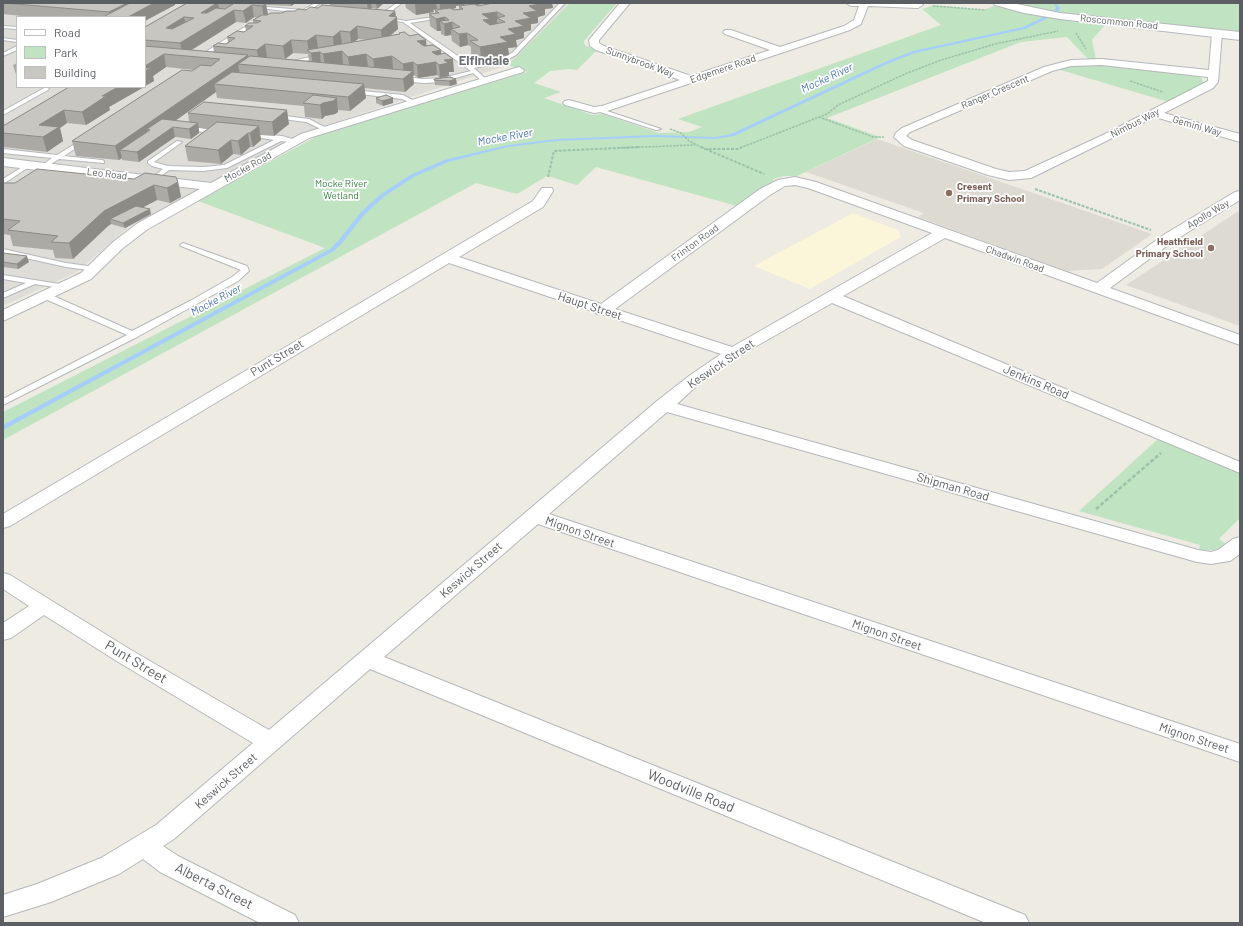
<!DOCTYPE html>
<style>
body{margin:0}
#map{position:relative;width:1243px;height:926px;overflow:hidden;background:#edebe2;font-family:Barlow,sans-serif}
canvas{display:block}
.frame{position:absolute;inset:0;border:4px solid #5b5e62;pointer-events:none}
.legend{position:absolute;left:16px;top:16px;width:130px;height:72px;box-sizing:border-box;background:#fff;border:1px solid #bdbfc0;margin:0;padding:5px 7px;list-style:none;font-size:12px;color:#5b5e62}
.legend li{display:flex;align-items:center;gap:8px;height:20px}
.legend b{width:20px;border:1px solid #bdbfc0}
</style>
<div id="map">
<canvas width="1243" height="926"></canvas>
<div class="frame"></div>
<ul class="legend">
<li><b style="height:5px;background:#fff"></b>Road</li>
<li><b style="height:11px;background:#c0e3c2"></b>Park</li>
<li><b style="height:11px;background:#c8c6c0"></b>Building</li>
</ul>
</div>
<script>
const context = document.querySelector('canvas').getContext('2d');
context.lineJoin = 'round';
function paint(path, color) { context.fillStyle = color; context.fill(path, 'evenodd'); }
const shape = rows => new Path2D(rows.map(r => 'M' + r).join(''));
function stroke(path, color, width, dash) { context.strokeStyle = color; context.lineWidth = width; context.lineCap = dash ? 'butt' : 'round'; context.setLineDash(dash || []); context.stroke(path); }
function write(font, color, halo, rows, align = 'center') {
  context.font = font + ' Barlow,sans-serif'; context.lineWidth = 3.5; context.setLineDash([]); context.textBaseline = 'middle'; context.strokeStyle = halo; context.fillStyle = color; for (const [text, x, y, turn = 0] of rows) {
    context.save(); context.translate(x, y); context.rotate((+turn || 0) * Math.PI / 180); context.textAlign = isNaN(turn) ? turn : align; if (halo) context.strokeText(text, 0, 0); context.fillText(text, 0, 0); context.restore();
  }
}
const commercial = shape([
 [853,213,898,230,901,237,810,289,754,266]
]);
const industrial = shape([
 [3,3,569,3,508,65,306,132,128,228,77,272,3,306],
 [17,17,145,17,145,87,17,87]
]);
const education = shape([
 [877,139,1152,234,1102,269,1067,271,918,217,924,213,806,172],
 [1240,210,1240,326,1126,285]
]);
const green = shape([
 [570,3,617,3,584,41,584,43,586,46,597,50,577,70,569,69,550,71,534,83,561,92,544,98,592,115,603,114,659,133,689,132,702,127,678,119,941,25,922,9,934,5,983,10,994,6,1069,21,1105,25,1092,40,1096,60,1088,59,1067,37,1021,42,827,118,880,137,797,176,784,176,773,179,774,180,737,206,596,167,577,185,547,176,517,194,476,183,3,440,3,412,325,248,198,201,321,134,527,72,508,65],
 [999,3,1240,3,1240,36,1096,20],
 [1096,64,1197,75,1201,78,1204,83,1169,102,1057,69,1071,65],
 [1158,439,1240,473,1240,518,1219,539,1226,544,1222,547,1214,550,1199,550,1200,545,1079,511]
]);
const stream = shape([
 [1054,4,1056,4,1060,8,1057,14,1025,29,915,53,887,64,734,136,715,139,655,137,557,141,508,147,448,162,414,177,385,196,365,214,342,243,334,251,3,430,3,425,330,249,338,241,361,212,381,194,410,175,444,160,508,145,557,139,655,135,715,137,731,134,885,62,913,51,1023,27,1054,12,1056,8,1054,4]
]);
const pathFar2 = shape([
 [933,6,986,10],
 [1076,33,1086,49],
 [1130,81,1163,92],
 [819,117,873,137,884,137],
 [670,129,681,133,689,141,703,148],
 [617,148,695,145],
 [740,148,827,114,838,105,905,74,941,60,995,44,1058,31]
]);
const pathFar1 = shape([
 [701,147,764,174],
 [704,149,738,149,742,147],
 [548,177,554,151,640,147],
 [1035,189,1151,230]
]);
const path = shape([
 [1096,509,1161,453]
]);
const lane = shape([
 [315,3,320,3,309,11,310,13,302,14,300,13,253,7,255,6,303,10,315,3],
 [397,3,402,3,382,18,378,18,378,16,397,3],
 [560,3,565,3,516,55,502,62,474,68,487,80,487,82,483,82,473,73,442,82,424,83,401,81,398,79,401,77,424,79,442,78,471,71,403,22,383,19,383,17,406,21,442,16,442,17,440,18,410,23,471,65,498,60,512,53,560,3],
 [257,24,259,25,259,26,247,30,201,59,196,58,243,28,257,24],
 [3,26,17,27,17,29,3,28,3,26],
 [3,38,17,40,17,42,3,40,3,38],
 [17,46,17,50,3,56,3,53,17,46],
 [319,55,322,57,321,58,291,64,288,62,319,55],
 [46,87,49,89,48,90,3,115,3,111,46,87],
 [353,90,403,95,416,102,413,104,402,99,351,93,350,92,353,90],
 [597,109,601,109,661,129,656,130,597,111,597,109],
 [277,115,309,119,328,129,323,130,306,122,275,118,275,116,277,115],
 [193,127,217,130,220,132,217,134,191,130,191,128,193,127],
 [250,133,282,136,299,141,296,143,281,141,227,168,203,171,169,170,154,181,149,180,163,169,152,166,148,163,148,161,177,141,182,142,154,162,168,166,203,167,224,165,274,140,248,136,247,135,250,133],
 [83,139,85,140,85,142,64,156,102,160,104,161,104,163,59,159,43,169,41,168,41,166,52,158,3,153,3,149,57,155,83,139],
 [27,164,32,165,3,184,3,179,27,164],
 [183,243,247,266,249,271,238,281,137,337,3,405,3,399,127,335,43,298,43,294,49,294,132,331,190,301,232,277,241,270,181,246,180,245,183,243],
 [3,249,66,263,95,267,99,269,95,271,66,267,3,253,3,249],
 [3,275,66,285,70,287,66,289,35,284,3,298,3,293,26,283,3,279,3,275]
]);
const street = shape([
 [620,3,630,3,599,40,599,43,604,46,691,76,770,50,725,34,723,32,725,30,731,30,780,47,844,26,854,20,859,6,851,6,846,3,921,3,923,5,918,8,868,6,861,24,850,30,607,111,594,113,565,105,563,103,565,101,569,100,594,107,602,106,680,80,596,50,590,46,589,40,620,3],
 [1217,30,1222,33,1218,82,1213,88,1164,113,1240,134,1240,142,1155,117,1031,178,1009,180,988,175,904,146,894,137,896,133,902,128,1044,67,1071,60,1102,59,1209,70,1212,33,1217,30],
 [1102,65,1208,77,1208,81,1103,135,1025,171,1009,172,996,169,912,140,906,136,910,132,1052,71,1071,66,1102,65],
 [519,67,524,70,523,72,309,138,148,229,123,248,91,279,3,321,3,310,81,273,113,242,138,223,200,189,3,166,3,158,211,183,301,134,519,67],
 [795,177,816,182,1097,283,1165,234,1235,192,1240,191,1240,200,1175,240,1110,288,1240,335,1240,345,945,238,843,296,1240,462,1240,473,832,303,739,356,701,382,677,404,1198,550,1211,552,1218,550,1233,539,1240,537,1240,554,1230,561,1223,562,1211,564,1197,562,667,412,549,514,1240,744,1240,762,538,524,384,657,1025,915,1029,923,986,923,370,669,174,839,163,846,178,856,295,915,299,923,260,923,160,872,143,859,119,874,51,902,3,917,3,895,37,884,101,858,156,825,253,743,115,660,44,615,11,638,3,640,3,623,29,606,3,589,3,573,10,575,131,650,269,730,657,401,689,376,721,354,604,315,597,314,595,312,449,263,10,526,3,528,3,514,533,201,542,188,552,188,553,191,543,207,459,257,601,304,760,189,778,180,795,177],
 [795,185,808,188,932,233,732,347,615,309,770,195,785,186,795,185]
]);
const secondary = shape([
 [993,3,1012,3,1060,13,1240,32,1240,40,1060,19,1024,13,995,5,993,3]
]);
const wall = shape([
 [3,3,175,5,145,17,31,17,3,14],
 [187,3,303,3,302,4,296,3,291,6,266,5,268,15,282,13,332,6,332,5,330,5,330,3,384,3,377,9,372,8,371,9,395,11,398,29,390,36,399,34,399,33,410,36,427,46,441,50,441,54,454,72,449,72,449,76,440,78,437,75,418,78,414,75,413,76,414,84,405,92,364,88,366,98,350,111,338,110,338,112,335,114,325,116,322,119,305,117,304,106,217,98,216,92,175,121,189,122,188,113,289,124,274,136,260,135,261,140,253,147,250,147,241,155,233,154,221,164,188,161,185,146,208,129,199,128,199,133,191,139,175,137,139,162,122,160,122,158,119,160,76,156,72,141,194,70,166,67,153,76,154,81,145,86,145,27],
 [254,17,257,18,253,20,253,23,245,26,246,31,227,37,228,42,226,44,213,46,214,52,192,50,236,22,246,23],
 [358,39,367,40,354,42],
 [293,53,308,54,309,61,267,57,285,59],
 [405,3,487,3,476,5,478,6,490,4,490,3,552,3,553,8,545,9,545,15,538,17,538,23,531,24,531,30,524,32,524,38,516,40,517,47,508,48,509,55,481,60,471,54,471,47,468,45,460,47,452,41,451,35,445,36,441,34,441,31,437,31,430,26,429,14,435,13,435,10,438,10,437,9,433,10,434,12,416,15,406,8],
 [468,4,470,4,459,6,459,9,454,10,453,9,456,8,456,6],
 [17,63,17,78,13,65],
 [450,77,457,84,450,86,435,85,434,79],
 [69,87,144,87,109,107,110,110,86,125,67,123,60,128,63,141,47,152,3,147,3,126],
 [376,98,393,98,393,103,383,106,376,103],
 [134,179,178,182,181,197,170,203,157,200,143,207,151,214,125,228,111,224,108,226,73,259,55,258,53,250,13,246,10,235,3,234,3,184],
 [3,253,29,262,18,269,3,267]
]);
const shadedWall = shape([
 [127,3,151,3,110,17,109,12],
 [154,3,175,3,175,5,145,21,145,17,128,17],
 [217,3,218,3,220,14,201,13],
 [291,3,296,3,291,6],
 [367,3,371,3,372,8,368,11],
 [376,3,384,3,377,9],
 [415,3,436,3,437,9,433,10,434,12,416,15],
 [440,3,468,3,468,4,456,6,456,8,440,11],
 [472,3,487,3,472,6],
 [537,3,552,3,553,8,545,9,545,15,538,17,538,23,531,24,531,30,524,32,524,38,516,40,517,47,508,48,509,55,481,60,480,47,500,37,529,6],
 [266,4,268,15,264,18,262,6],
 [252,5,254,17,246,23,243,11],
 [234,10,236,22,183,55,180,43],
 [395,11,396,18,397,17,398,29,382,42,381,30,389,16],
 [497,12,498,18,497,18,497,24,483,32,482,14],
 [184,17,187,30,166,28],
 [445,17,446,24,452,22,453,30,451,29,451,35,445,36,444,24,440,21,441,31,437,31,436,19],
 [357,26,358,39,351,44,350,32],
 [340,31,342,43,334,49,333,37],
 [467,33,468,45,460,47,459,34],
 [316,35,318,48,311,53,309,51,307,41],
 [291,40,293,53,285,59,283,46],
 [426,40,427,52,417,41],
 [265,44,267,57,259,63,257,50],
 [441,50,442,63,436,62,437,75,418,78,417,65,432,52],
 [342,51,343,64,325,67,323,54],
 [320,52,321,64,313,66,311,53],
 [164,54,166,67,153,76,154,81,145,86,145,66],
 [366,54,368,66,350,70,348,57],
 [248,55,250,65,238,64,240,75,214,84,216,92,152,137,150,130,147,129,149,139,120,150,122,158,119,160,115,146],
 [392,56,393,69,375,72,373,59],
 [453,59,454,72,449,72,449,76,440,78,439,65,444,60],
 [413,62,414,75,413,76,414,84,405,92,403,79,404,77,403,64],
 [456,79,457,84,450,86,449,81],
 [364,84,366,98,350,111,348,97],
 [118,87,144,87,109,107,110,110,86,125,82,112,102,96],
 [337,98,338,112,335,114,325,116,322,119,320,105,323,103],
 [393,98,393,103,383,106,382,101],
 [64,110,67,123,60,128,63,141,47,152,39,125],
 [287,110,289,124,274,136,272,122],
 [198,123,199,133,191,139,189,129],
 [259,126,261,140,253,147,250,133],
 [173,127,175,137,139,162,137,152],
 [248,133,250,147,241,155,238,141],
 [231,140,233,154,221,164,218,150],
 [178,182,181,197,170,203,167,188],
 [154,185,157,200,117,221,110,219,111,224,108,226,73,259,69,243,104,211],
 [150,209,151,214,125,228,123,223],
 [27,256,29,262,18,269,17,264]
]);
const building = shape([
 [4,3,127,3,109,12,4,3],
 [130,3,154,3,128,17,103,17,130,3],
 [187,3,217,3,201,13,207,13,216,8,225,9,233,4,223,3,266,4,262,6,252,5,243,11,234,10,180,43,145,40,145,27,187,3],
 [184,17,194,18,172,29,166,28,184,17],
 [493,3,545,3,529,6,537,11,523,13,531,18,515,21,524,26,508,29,516,34,500,37,508,42,480,47,470,41,478,40,467,33,459,34,451,29,460,27,452,22,444,24,440,21,449,20,445,17,436,19,429,14,439,13,435,10,450,8,454,10,463,9,459,6,474,4,478,6,493,3],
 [497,12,505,16,497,18,505,22,490,25,483,20,490,19,482,14,497,12],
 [322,5,395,11,389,16,397,17,381,30,357,26,350,32,340,31,333,37,316,35,307,41,291,40,283,46,265,44,257,50,213,46,218,43,226,44,235,38,227,37,237,31,244,32,253,26,245,26,249,23,257,23,261,21,253,20,262,15,267,15,271,13,282,13,286,11,295,11,298,9,306,10,310,7,318,8,322,5],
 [404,32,410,36,418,34,426,40,417,41,424,46,433,45,441,50,432,52,437,55,445,53,453,59,444,60,448,63,439,65,436,62,417,65,413,62,403,64,392,56,373,59,366,54,348,57,342,51,323,54,320,52,311,53,307,50,400,34,399,33,404,32],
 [145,46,248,55,115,146,72,141,182,70,192,71,201,65,211,66,220,59,164,54,145,66,145,46],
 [250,56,413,71,403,79,238,64,250,56],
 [145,68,151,68,145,71,145,68],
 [232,72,364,84,348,97,214,84,232,72],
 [450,77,456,79,449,81,434,80,434,79,450,77],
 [69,87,118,87,102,96,106,96,82,112,64,110,39,125,59,127,43,137,3,133,3,126,69,87],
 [313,95,337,98,333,101,323,103,320,105,303,103,313,95],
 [386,95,393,98,382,101,376,98,386,95],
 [204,102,287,110,272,122,188,113,204,102],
 [162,119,198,123,189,129,173,127,137,152,120,150,150,130,147,129,162,119],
 [217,122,259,126,250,133,248,133,238,141,231,140,218,150,185,146,217,122],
 [37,169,134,179,145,173,176,177,178,182,167,188,154,185,104,211,69,243,51,242,58,236,8,230,20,221,3,219,3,184,4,183,15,183,37,169],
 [136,206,150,209,123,223,110,219,136,206],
 [3,253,27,256,17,264,3,262,3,253]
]);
const markers = [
 [949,193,4,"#8d6e63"],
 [1211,248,4,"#8d6e63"]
];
const farStreetnames = [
 ["Roscommon Road",1119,22,6],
 ["Sunnybrook Way",640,62,20],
 ["Edgemere Road",723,69,-19],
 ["Ranger Crescent",995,92,-23],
 ["Nimbus Way",1135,123,-27],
 ["Gemini Way",1197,126,16],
 ["Mocke Road",248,167,-29],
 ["Leo Road",107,174,7],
 ["Apollo Way",1208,214,-31],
 ["Frinton Road",695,243,-36],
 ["Chadwin Road",1015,259,20]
];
const farParknames = [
 ["Mocke River",341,184],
 ["Wetland",341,196]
];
const farEducationnames = [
 ["Cresent",957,187],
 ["Primary School",957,199],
 ["Heathfield",1203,242,"right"],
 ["Primary School",1203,254,"right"]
];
const farWaternames = [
 ["Mocke River",827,78,-25],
 ["Mocke River",505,137,-10],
 ["Mocke River",216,300,-28]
];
const streetNames = [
 ["Haupt Street",590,306,18],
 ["Punt Street",277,358,-31],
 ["Keswick Street",721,364,-34],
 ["Jenkins Road",1036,382,23],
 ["Shipman Road",953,487,16],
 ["Mignon Street",580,532,19],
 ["Keswick Street",471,570,-41],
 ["Mignon Street",887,635,19],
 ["Mignon Street",1194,738,18],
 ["Keswick Street",226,781,-41]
];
const farDistrictnames = [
 ["Elfindale",484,61]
];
const nearStreetnames = [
 ["Punt Street",136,662,31],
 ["Woodville Road",691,791,22],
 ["Alberta Street",214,886,27]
];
paint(commercial, '#fbf6d9');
paint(industrial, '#deddd7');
paint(education, '#dcdad1');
paint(green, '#c0e3c2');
paint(stream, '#a5cffa');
stroke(lane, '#b5b8bc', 2);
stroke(street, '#b5b8bc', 2);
stroke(secondary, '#b6b8be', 2);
stroke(pathFar2, '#9ac3a9', 1.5, [2.5, 1]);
stroke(pathFar1, '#9ac3a9', 2, [3, 1.5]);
stroke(path, '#9ac3a9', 2.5, [4, 2]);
paint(lane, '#fff');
paint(street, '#fff');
paint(secondary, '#fff');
paint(wall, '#acaaa5');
paint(shadedWall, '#8c8b86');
paint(building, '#c8c6c0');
stroke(building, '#8c8b86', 1);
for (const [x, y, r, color] of markers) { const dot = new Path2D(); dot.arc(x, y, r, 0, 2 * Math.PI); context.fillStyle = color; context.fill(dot); stroke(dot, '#fff', 1.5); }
write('10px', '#5b5e62', '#fff', farStreetnames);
write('10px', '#3a8242', '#fff', farParknames);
write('bold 10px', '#785e54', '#fff', farEducationnames, 'left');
write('italic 11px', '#4774b2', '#fff', farWaternames);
write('12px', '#5b5e62', '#fff', streetNames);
write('bold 13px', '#6c6f74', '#fff', farDistrictnames);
write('14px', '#5b5e62', '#fff', nearStreetnames);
</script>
